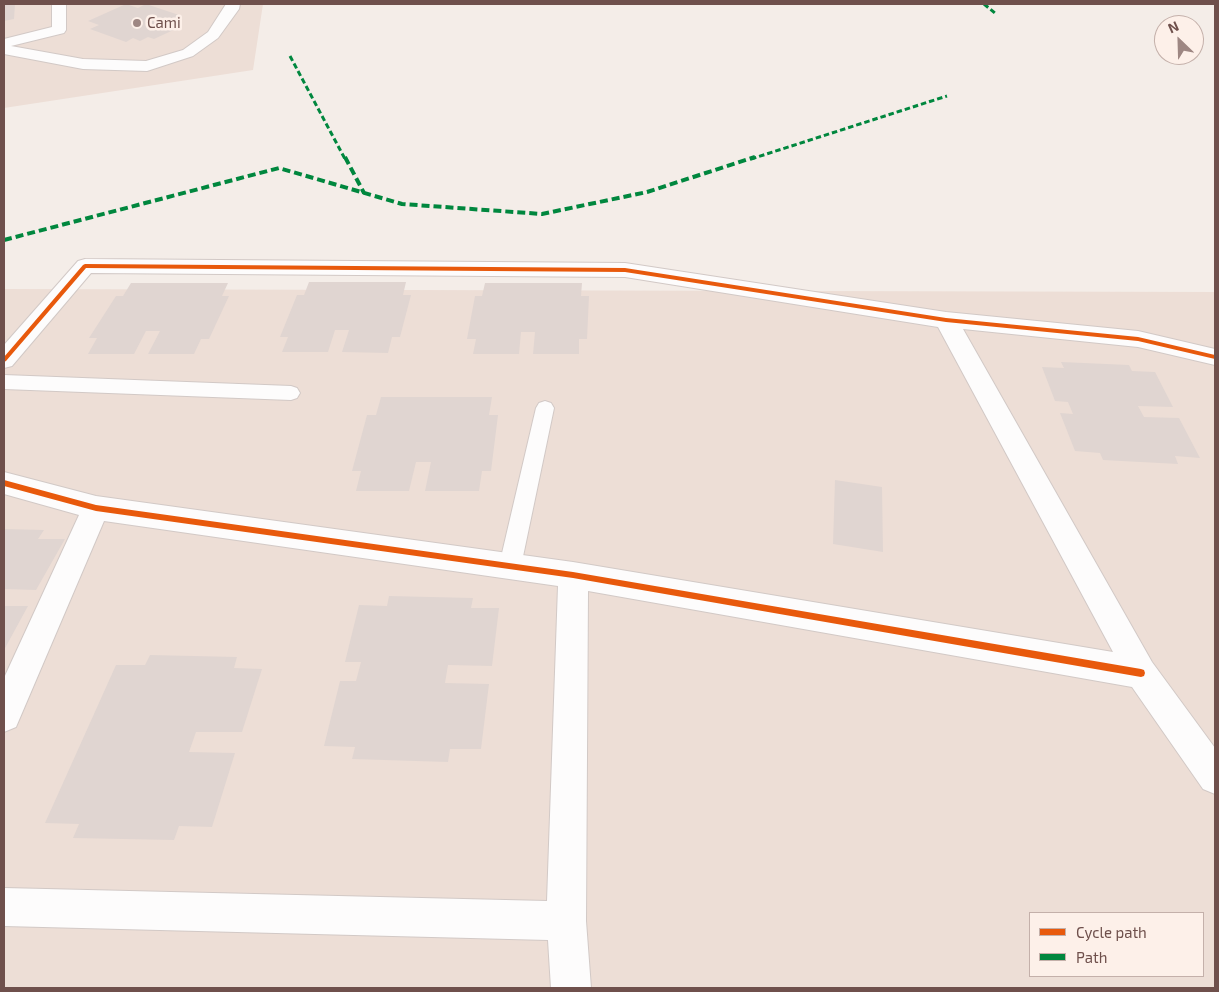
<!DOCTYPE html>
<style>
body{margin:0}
#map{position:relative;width:1219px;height:992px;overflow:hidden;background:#f4ede8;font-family:"Exo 2",sans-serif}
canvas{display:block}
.frame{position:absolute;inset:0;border:5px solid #6f504c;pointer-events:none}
.legend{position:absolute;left:1029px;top:912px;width:175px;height:65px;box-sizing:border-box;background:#fdf0e9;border:1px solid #c4b0aa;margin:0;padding:6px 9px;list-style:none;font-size:15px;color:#6f504c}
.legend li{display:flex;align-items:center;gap:10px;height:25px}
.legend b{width:25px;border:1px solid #c4b0aa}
.north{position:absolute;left:1154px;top:15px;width:50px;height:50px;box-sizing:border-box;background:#fdf0e9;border:1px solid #c4b0aa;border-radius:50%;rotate:336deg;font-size:14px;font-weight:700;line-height:20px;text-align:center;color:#6f504c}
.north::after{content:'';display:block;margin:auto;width:18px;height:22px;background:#9e8783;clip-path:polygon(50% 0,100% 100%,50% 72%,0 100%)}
</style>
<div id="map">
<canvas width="1219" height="992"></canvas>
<div class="frame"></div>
<ul class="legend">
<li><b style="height:6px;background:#e8590c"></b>Cycle path</li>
<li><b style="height:6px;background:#00873e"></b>Path</li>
</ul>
<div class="north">N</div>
</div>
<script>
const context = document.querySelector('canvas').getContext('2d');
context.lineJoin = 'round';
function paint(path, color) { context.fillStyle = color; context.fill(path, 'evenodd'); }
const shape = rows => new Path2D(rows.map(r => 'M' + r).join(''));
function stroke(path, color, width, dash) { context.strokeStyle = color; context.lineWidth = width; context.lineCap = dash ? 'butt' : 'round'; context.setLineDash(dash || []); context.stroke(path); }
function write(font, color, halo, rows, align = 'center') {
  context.font = font + ' "Exo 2",sans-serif'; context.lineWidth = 5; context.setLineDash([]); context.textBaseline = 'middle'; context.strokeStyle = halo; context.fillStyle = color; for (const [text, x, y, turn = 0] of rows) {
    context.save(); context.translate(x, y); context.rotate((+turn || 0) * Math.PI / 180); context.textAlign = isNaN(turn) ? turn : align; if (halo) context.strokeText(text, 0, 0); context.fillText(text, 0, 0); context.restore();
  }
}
const residential = shape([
 [4,4,263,4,253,70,4,108],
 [4,289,1215,292,1215,988,4,988],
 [1030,913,1203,913,1203,976,1030,976]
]);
const building = shape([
 [4,4,15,4,14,19,4,21],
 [126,4,138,8,146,4,182,16,175,19,182,21,174,25,180,27,154,39,148,37,140,41,133,38,126,42,90,29,99,25,88,21],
 [309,282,406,282,403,295,411,295,400,337,392,337,388,353,342,352,349,330,335,330,328,352,282,352,288,337,280,337,297,295,304,295],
 [131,283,228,283,222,296,229,296,209,339,201,339,194,354,148,354,160,331,146,331,134,354,88,354,97,338,89,338,116,296,123,296],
 [485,283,582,283,581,296,589,296,587,339,579,339,579,354,533,354,535,332,521,332,519,354,473,354,476,339,467,339,475,296,482,296],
 [1061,362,1129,365,1132,371,1155,372,1173,407,1138,406,1144,417,1179,418,1200,458,1175,456,1178,464,1103,460,1100,453,1075,451,1060,413,1073,414,1068,402,1055,401,1042,367,1064,368],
 [381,397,492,397,489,415,498,415,491,471,482,471,479,491,425,491,431,462,416,462,409,491,356,491,361,471,352,471,367,415,376,415],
 [835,480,882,487,883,552,833,544],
 [4,529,44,530,38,539,65,539,36,590,4,589],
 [389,596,473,598,471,608,499,608,492,666,448,665,445,683,489,684,481,749,450,749,448,762,352,759,355,747,324,746,340,681,356,681,361,662,345,662,359,605,387,606],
 [4,606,28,606,4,650],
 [150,655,237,657,234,668,262,669,242,732,196,732,189,752,235,753,212,827,179,826,174,840,73,838,79,824,45,823,116,665,145,665]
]);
const lane = shape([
 [4,375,291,386,297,388,300,393,297,398,291,400,4,389,4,375],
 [545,401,551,403,554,408,521,566,518,573,510,575,502,573,499,566,536,408,539,403,545,401]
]);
const street = shape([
 [52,4,66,4,66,30,64,33,11,46,83,59,146,61,183,50,208,32,226,4,240,4,239,9,218,38,193,56,147,71,83,69,4,54,4,39,52,27,52,4],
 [85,259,625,263,946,312,1138,331,1215,349,1215,365,1138,347,963,329,1152,662,1215,748,1215,794,1203,789,1132,687,588,591,586,921,591,988,551,988,548,940,4,926,4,888,547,901,558,586,104,521,16,727,4,732,4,678,79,515,4,494,4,472,96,496,573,562,1113,652,938,327,625,277,91,273,12,366,4,368,4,345,78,261,85,259]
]);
const quietFar1 = shape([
 [984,4,996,14],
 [290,56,345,159],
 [751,159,947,96]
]);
const quiet = shape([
 [345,157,364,193],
 [4,240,279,168,402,204,542,214,647,192,755,157]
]);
const cycleway = shape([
 [85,264,625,268,946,318,1138,337,1215,355,1215,359,1138,341,946,322,625,272,86,268,6,361,4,362,4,357,83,265,85,264],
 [4,480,96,505,573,572,1141,669,1144,670,1145,673,1144,676,1141,677,573,578,96,511,4,486,4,480]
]);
const markers = [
 [137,23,5,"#9e8783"]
];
const farPoinames = [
 ["Cami",147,23]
];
paint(residential, '#edded6');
paint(building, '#e0d5d1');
stroke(lane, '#d2c9c6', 2);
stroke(street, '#d2c9c6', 2);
paint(lane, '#fdfcfc');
paint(street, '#fdfcfc');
stroke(quietFar1, '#00873e', 3, [5.5, 3]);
stroke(quiet, '#00873e', 4, [8, 4]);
paint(cycleway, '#e8590c');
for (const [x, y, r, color] of markers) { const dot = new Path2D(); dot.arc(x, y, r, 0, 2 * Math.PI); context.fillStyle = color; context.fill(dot); stroke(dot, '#fdf0e9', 2); }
write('15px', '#6f504c', '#fdf0e9', farPoinames, 'left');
</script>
